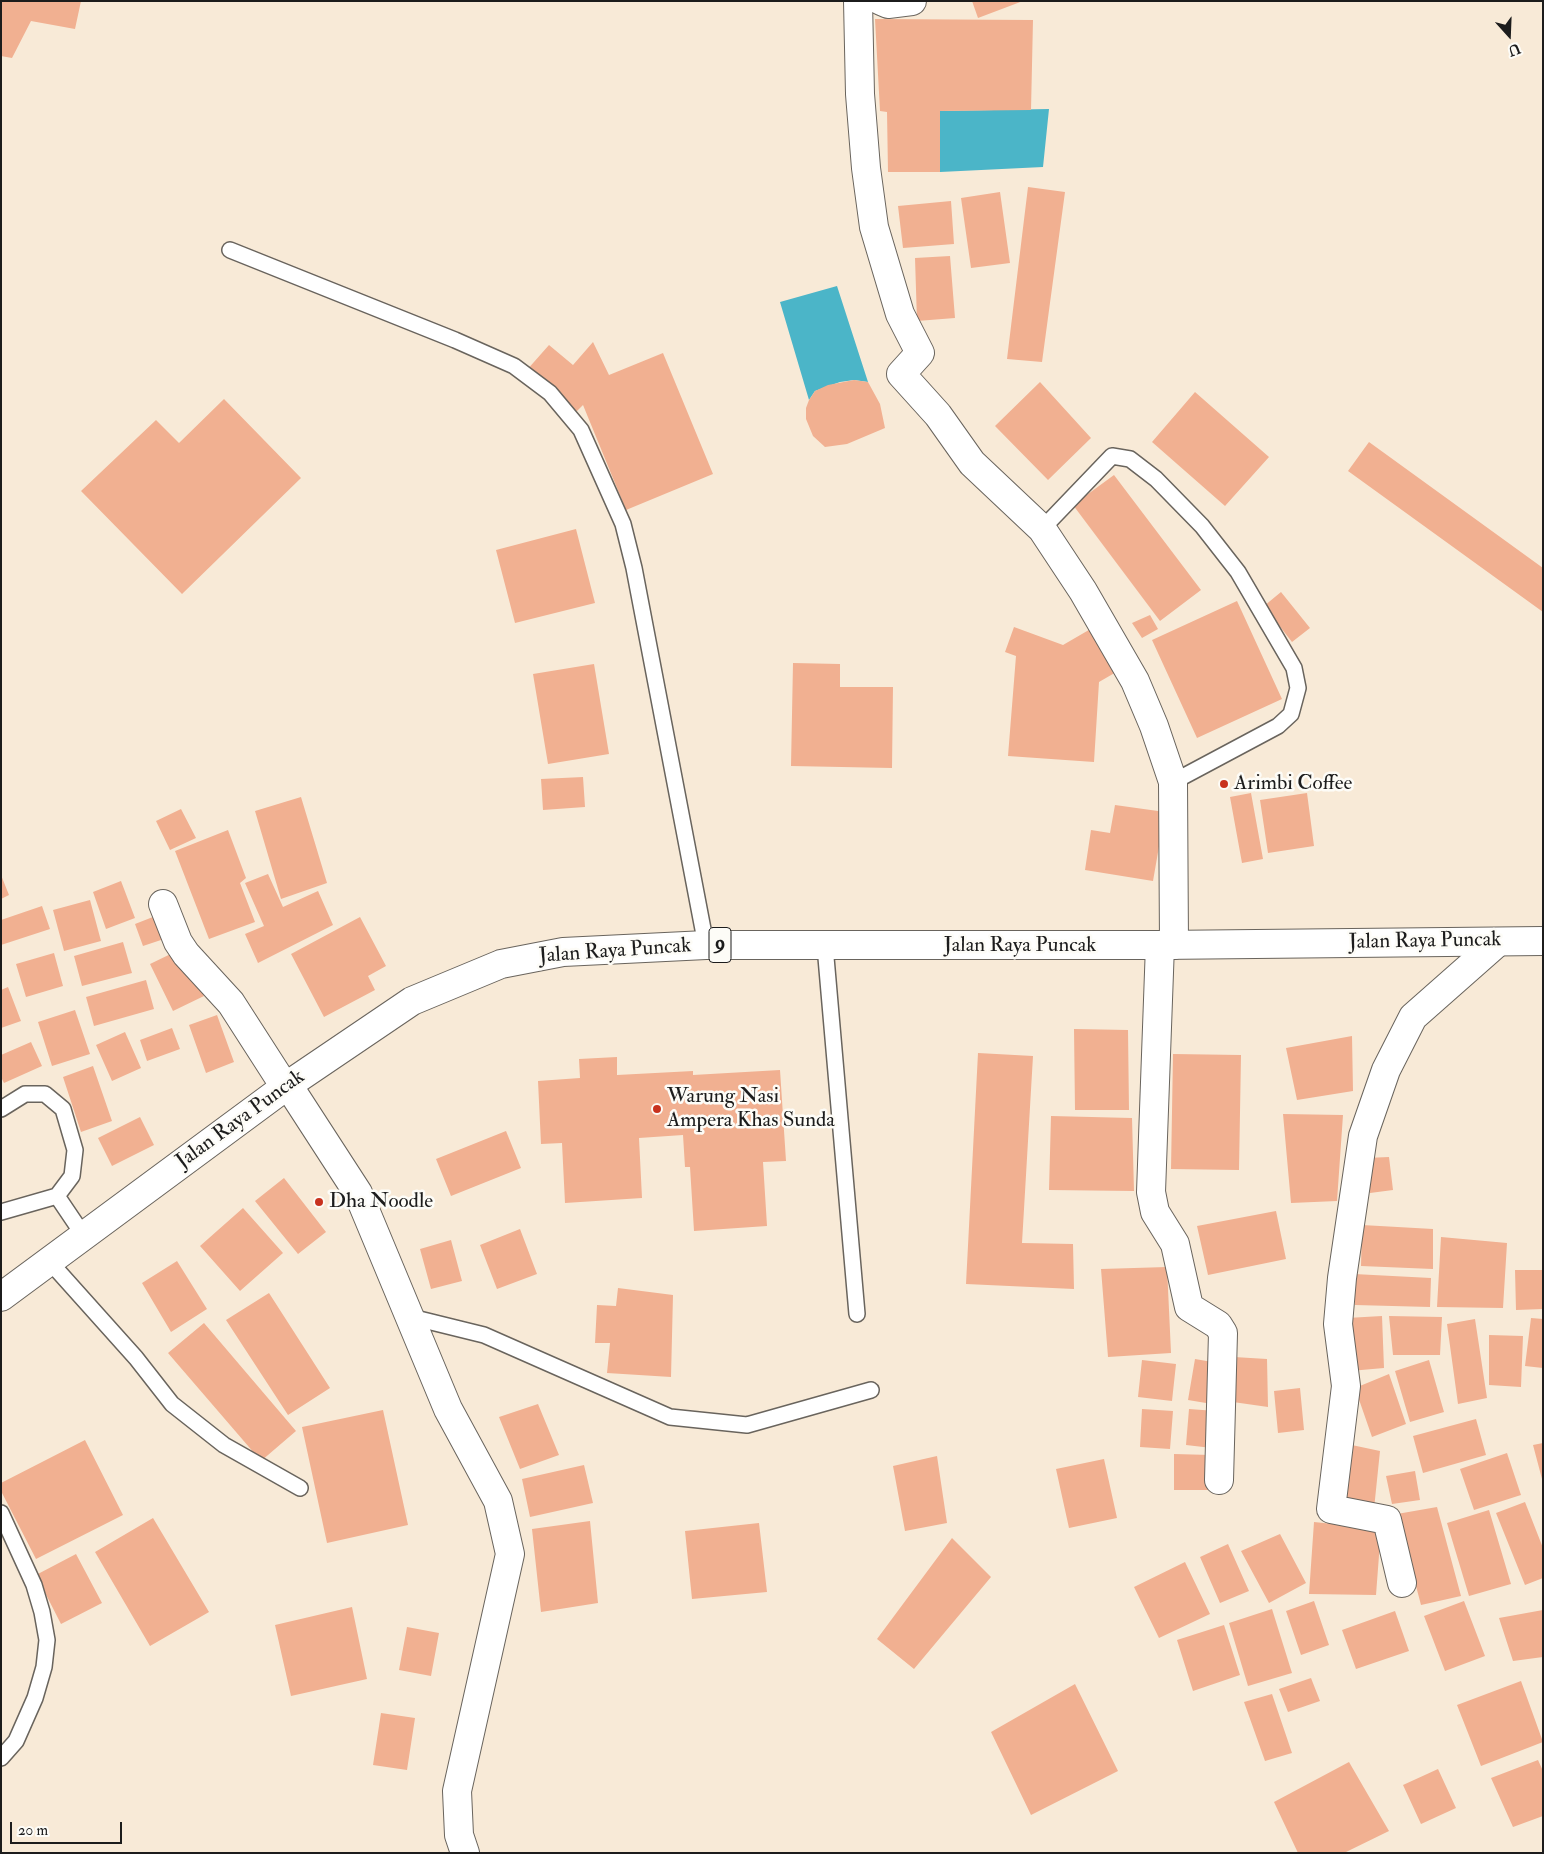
<!DOCTYPE html>
<style>
body{margin:0}
#map{position:relative;width:1544px;height:1854px;overflow:hidden;background:#f8ead7;font-family:"IM FELL Double Pica",serif}
canvas{display:block}
.frame{position:absolute;inset:0;border:2px solid #1c1c1c;pointer-events:none}
.north{position:absolute;left:1484px;top:10px;width:50px;height:50px;-webkit-text-stroke:4px #fdfcf7;paint-order:stroke;rotate:160deg;font-size:14px;font-weight:700;line-height:20px;text-align:center;color:#1c1c1c}
.north::after{content:'';display:block;margin:auto;width:18px;height:22px;background:#1c1c1c;clip-path:polygon(50% 0,100% 100%,50% 72%,0 100%)}
.scale{position:absolute;left:10px;top:1822px;width:112px;height:22px;box-sizing:border-box;border:2px solid #1c1c1c;border-top:0;padding-left:6px;font-size:15px;line-height:18px;white-space:nowrap;color:#1c1c1c;-webkit-text-stroke:4px #fdfcf7;paint-order:stroke}
</style>
<div id="map">
<canvas width="1544" height="1854"></canvas>
<div class="frame"></div>
<div class="north">U</div>
<div class="scale">20 m</div>
</div>
<script>
const context = document.querySelector('canvas').getContext('2d');
context.lineJoin = 'round';
function paint(path, color) { context.fillStyle = color; context.fill(path, 'evenodd'); }
const shape = rows => new Path2D(rows.map(r => 'M' + r).join(''));
function stroke(path, color, width, dash) { context.strokeStyle = color; context.lineWidth = width; context.lineCap = dash ? 'butt' : 'round'; context.setLineDash(dash || []); context.stroke(path); }
function write(font, color, halo, rows, align = 'center') {
  context.font = font + ' "IM FELL Double Pica",serif'; context.lineWidth = 5; context.setLineDash([]); context.textBaseline = 'middle'; context.strokeStyle = halo; context.fillStyle = color; for (const [text, x, y, turn = 0] of rows) {
    context.save(); context.translate(x, y); context.rotate((+turn || 0) * Math.PI / 180); context.textAlign = isNaN(turn) ? turn : align; if (halo) context.strokeText(text, 0, 0); context.fillText(text, 0, 0); context.restore();
  }
}
const water = shape([
 [1049,109,1043,167,940,172,940,111],
 [837,286,868,382,854,380,840,382,815,391,809,400,780,302]
]);
const building = shape([
 [1,1,81,1,75,29,31,21,12,58,1,56],
 [972,1,1023,1,978,18],
 [875,19,1033,20,1031,110,940,111,940,172,888,172,887,112,880,111],
 [1028,187,1065,192,1042,362,1007,359],
 [1000,192,1010,263,971,268,961,198],
 [951,201,954,244,903,248,898,206],
 [950,256,955,318,917,321,915,258],
 [593,342,609,375,663,353,713,474,626,510,583,405,575,413,526,371,549,345,573,365],
 [854,380,868,382,880,404,885,428,847,444,825,447,813,436,806,419,806,408,809,400,815,391,828,385],
 [1040,382,1091,438,1048,480,995,426],
 [1195,392,1269,457,1225,506,1152,442],
 [224,399,301,478,182,594,81,491,156,420,179,443],
 [1369,442,1543,568,1543,612,1348,471],
 [1114,475,1201,590,1160,621,1073,505],
 [576,529,595,603,515,623,496,550],
 [1281,592,1310,628,1292,642,1264,606],
 [1237,601,1282,699,1197,738,1152,640],
 [1150,615,1158,629,1142,638,1132,623],
 [1014,627,1063,645,1094,627,1118,671,1099,682,1094,762,1008,756,1016,656,1005,652],
 [793,663,840,664,840,687,893,687,892,768,791,766],
 [594,664,609,754,548,764,533,674],
 [583,777,585,807,543,810,541,779],
 [1251,793,1263,859,1242,863,1230,797],
 [1307,793,1314,846,1268,853,1260,800],
 [301,797,327,883,281,899,255,811],
 [1115,805,1165,812,1153,881,1085,870,1091,830,1110,833],
 [181,809,196,838,170,850,156,821],
 [228,830,246,878,240,883,255,922,209,939,175,851],
 [268,874,283,907,318,891,333,925,258,963,245,934,264,926,245,883],
 [1,875,9,895,1,899],
 [121,881,135,918,106,929,93,892],
 [90,900,101,941,64,951,53,910],
 [42,906,50,929,1,945,1,920],
 [158,915,167,938,143,946,135,924],
 [360,917,386,966,368,976,375,990,324,1017,291,954],
 [123,942,132,973,82,986,74,956],
 [181,949,204,996,173,1011,150,964],
 [54,953,63,986,26,997,16,964],
 [146,980,154,1009,94,1026,86,997],
 [8,987,21,1021,1,1028,1,990],
 [75,1010,90,1054,52,1066,38,1022],
 [217,1015,234,1062,206,1073,189,1025],
 [172,1028,180,1049,147,1061,140,1040],
 [1074,1029,1128,1030,1129,1110,1075,1110],
 [125,1032,141,1068,112,1081,96,1045],
 [1352,1036,1353,1091,1297,1100,1286,1048],
 [31,1042,42,1066,4,1083,1,1077,1,1055],
 [978,1053,1033,1056,1022,1243,1073,1244,1074,1289,966,1284],
 [1173,1054,1241,1055,1239,1170,1171,1169],
 [617,1057,617,1075,693,1071,693,1075,780,1070,786,1161,763,1162,767,1226,694,1231,690,1167,685,1167,683,1135,639,1138,642,1198,565,1203,562,1143,541,1144,538,1081,580,1078,579,1059],
 [93,1066,112,1121,81,1132,63,1077],
 [1283,1114,1343,1115,1337,1201,1291,1203],
 [1051,1116,1132,1118,1134,1191,1049,1190],
 [140,1117,154,1145,112,1166,98,1138],
 [506,1131,521,1168,451,1196,436,1159],
 [1389,1157,1393,1190,1370,1193,1366,1158],
 [284,1178,326,1232,298,1254,255,1201],
 [243,1208,283,1253,240,1291,200,1246],
 [1276,1211,1286,1259,1208,1275,1197,1226],
 [1362,1225,1433,1229,1433,1269,1361,1266],
 [520,1229,537,1274,497,1289,480,1245],
 [1441,1237,1507,1243,1503,1308,1437,1307],
 [451,1240,462,1281,431,1289,420,1249],
 [177,1261,207,1309,171,1332,142,1283],
 [1167,1267,1171,1353,1108,1357,1101,1269],
 [1515,1270,1543,1270,1543,1309,1516,1310],
 [1354,1274,1431,1278,1430,1307,1355,1305],
 [618,1288,673,1295,671,1377,607,1373,610,1343,595,1343,597,1305,616,1306],
 [269,1293,330,1388,288,1415,226,1320],
 [1382,1316,1384,1368,1350,1371,1347,1318],
 [1389,1316,1442,1317,1440,1355,1393,1355],
 [1531,1318,1543,1319,1543,1368,1525,1366],
 [1475,1319,1487,1398,1458,1404,1447,1324],
 [204,1323,296,1431,261,1461,168,1353],
 [1489,1335,1523,1336,1521,1387,1489,1385],
 [1234,1357,1267,1359,1268,1407,1233,1402],
 [1195,1359,1218,1363,1212,1404,1188,1400],
 [1142,1360,1176,1364,1172,1401,1138,1397],
 [1429,1360,1444,1412,1410,1422,1395,1371],
 [1389,1374,1406,1424,1372,1437,1355,1388],
 [1300,1388,1304,1430,1278,1433,1274,1391],
 [538,1404,559,1455,520,1469,499,1417],
 [1142,1409,1173,1411,1170,1449,1140,1447],
 [1189,1409,1216,1411,1212,1448,1186,1445],
 [383,1410,408,1525,327,1543,302,1427],
 [1476,1419,1486,1455,1423,1473,1413,1436],
 [85,1440,123,1515,36,1559,1,1491,1,1483],
 [1543,1443,1543,1479,1542,1479,1533,1445],
 [1347,1444,1380,1451,1374,1509,1338,1506],
 [1507,1453,1521,1495,1474,1510,1460,1469],
 [1174,1454,1211,1455,1211,1490,1174,1490],
 [937,1456,947,1523,905,1531,893,1466],
 [1104,1459,1117,1518,1069,1528,1056,1469],
 [584,1465,593,1503,530,1517,522,1479],
 [1415,1471,1420,1500,1392,1504,1386,1476],
 [1525,1502,1543,1548,1543,1578,1525,1585,1496,1513],
 [1437,1507,1461,1596,1421,1605,1397,1514],
 [1489,1510,1511,1584,1469,1596,1447,1523],
 [153,1518,209,1612,150,1646,95,1552],
 [590,1521,598,1603,541,1612,532,1529],
 [1314,1522,1381,1529,1376,1595,1309,1594],
 [759,1523,767,1592,692,1599,685,1531],
 [1280,1534,1306,1583,1269,1603,1241,1551],
 [952,1538,991,1577,914,1669,877,1639],
 [1228,1544,1249,1591,1220,1603,1200,1557],
 [76,1554,102,1603,61,1624,36,1575],
 [1185,1562,1210,1614,1159,1638,1134,1587],
 [1314,1601,1329,1645,1301,1655,1286,1611],
 [1464,1601,1485,1656,1445,1671,1424,1616],
 [352,1607,367,1679,291,1696,275,1625],
 [1272,1609,1292,1673,1248,1686,1229,1623],
 [1543,1610,1543,1657,1513,1661,1499,1618],
 [1395,1611,1409,1651,1356,1669,1342,1630],
 [1224,1625,1240,1675,1193,1691,1177,1640],
 [407,1627,439,1633,431,1676,399,1670],
 [1311,1678,1320,1701,1288,1712,1279,1689],
 [1521,1681,1543,1742,1481,1766,1457,1705],
 [1075,1684,1118,1771,1031,1815,991,1732],
 [1272,1694,1292,1753,1265,1761,1244,1702],
 [381,1713,415,1718,407,1770,373,1765],
 [1538,1760,1543,1771,1543,1816,1513,1827,1491,1778],
 [1349,1762,1389,1831,1344,1853,1298,1853,1274,1802],
 [1438,1769,1456,1808,1421,1824,1403,1785]
]);
const service = shape([
 [230,250,455,340,514,366,550,393,581,430,623,524,634,568,706,945],
 [1042,529,1112,456,1130,459,1156,479,1202,526,1238,572,1294,668,1298,688,1291,714,1278,726,1173,782],
 [825,946,857,1314],
 [1,1109,25,1094,45,1094,63,1109,75,1150,72,1176,57,1196,1,1212],
 [57,1196,84,1236],
 [50,1262,136,1358,172,1404,224,1445,300,1488],
 [411,1317,484,1335,670,1417,747,1425,871,1390],
 [1,1513,34,1585,42,1612,47,1640,44,1667,35,1698,16,1741,1,1758]
]);
const minor = shape([
 [858,1,860,94,866,168,874,227,900,314,920,353,901,374,938,415,972,463,1042,529,1083,591,1135,681,1154,726,1173,782,1174,945],
 [881,1,888,4,912,1],
 [163,904,178,942,186,954,231,1003,285,1087],
 [1160,945,1151,1192,1155,1212,1175,1244,1189,1307,1218,1325,1223,1333,1219,1480],
 [288,1085,358,1193,448,1409,498,1501,510,1554,457,1791,459,1835,465,1853],
 [1402,1583,1387,1520,1331,1509,1346,1386,1338,1324,1342,1278,1363,1136,1386,1070,1413,1017,1498,942]
]);
const trunk = shape([
 [1,1297,285,1087,412,1001,501,964,563,952,706,945,1160,945,1543,941]
]);
const markers = [
 [1224,784,5,"#c8321e"],
 [657,1109,5,"#c8321e"],
 [319,1202,5,"#c8321e"]
];
const shields = [
 [720,945,22]
];
const shieldNames = [
 ["9",720,945]
];
const poiNames = [
 ["Arimbi Coffee",1234,784],
 ["Warung Nasi",667,1097],
 ["Ampera Khas Sunda",667,1121],
 ["Dha Noodle",329,1202]
];
const streetNames = [
 ["Jalan Raya Puncak",1425,942,-1],
 ["Jalan Raya Puncak",1020,946],
 ["Jalan Raya Puncak",615,952,-4],
 ["Jalan Raya Puncak",241,1120,-36]
];
paint(water, '#4bb5c8');
paint(building, '#f1b091');
stroke(service, '#69645d', 18);
stroke(minor, '#69645d', 30);
stroke(trunk, '#69645d', 30);
stroke(service, '#fff', 15);
stroke(minor, '#fff', 28);
stroke(trunk, '#fff', 28);
for (const [x, y, r, color] of markers) { const dot = new Path2D(); dot.arc(x, y, r, 0, 2 * Math.PI); context.fillStyle = color; context.fill(dot); stroke(dot, '#fdfcf7', 2); }
for (const [x, y, w] of shields) { const box = new Path2D(); box.roundRect(x - w / 2, y - 17.5, w, 35, 4); context.fillStyle = '#fdfcf7'; context.fill(box); stroke(box, '#1c1c1c', 1); }
write('bold 20px', '#1c1c1c', null, shieldNames);
write('21px', '#1c1c1c', '#fdfcf7', poiNames, 'left');
write('21px', '#1c1c1c', '#fdfcf7', streetNames);
</script>
